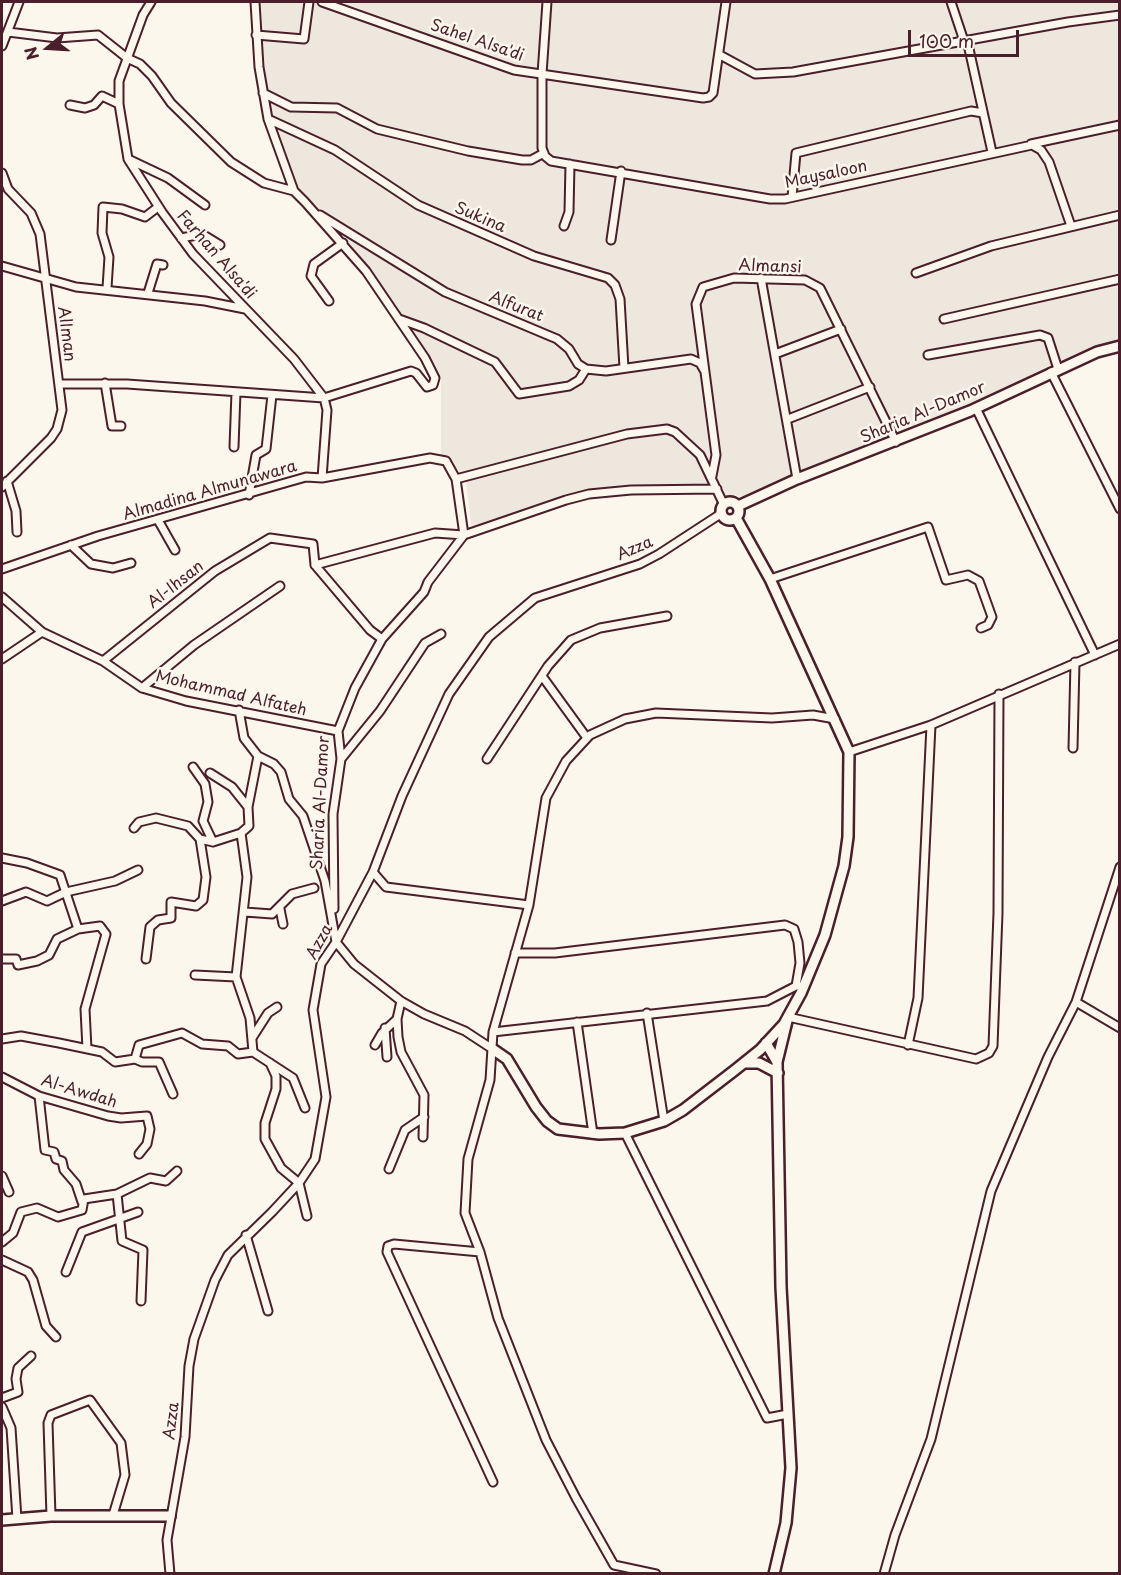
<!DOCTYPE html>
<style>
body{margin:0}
#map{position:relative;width:1121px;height:1575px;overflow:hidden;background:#fbf7ec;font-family:"Playpen Sans",sans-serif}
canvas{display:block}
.frame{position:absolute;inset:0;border:3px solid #4a1f2b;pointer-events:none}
.north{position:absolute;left:18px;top:18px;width:60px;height:60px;-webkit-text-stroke:4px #fbf7ec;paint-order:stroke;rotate:252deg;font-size:16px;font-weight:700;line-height:24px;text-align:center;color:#4a1f2b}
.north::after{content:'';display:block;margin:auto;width:21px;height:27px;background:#4a1f2b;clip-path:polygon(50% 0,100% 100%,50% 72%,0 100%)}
.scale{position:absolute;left:908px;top:30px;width:111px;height:27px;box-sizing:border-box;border:3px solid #4a1f2b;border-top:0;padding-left:8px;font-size:18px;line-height:21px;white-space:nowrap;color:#4a1f2b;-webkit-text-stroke:4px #fbf7ec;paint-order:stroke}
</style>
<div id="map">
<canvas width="1121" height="1575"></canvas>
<div class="frame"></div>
<div class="north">N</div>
<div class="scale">100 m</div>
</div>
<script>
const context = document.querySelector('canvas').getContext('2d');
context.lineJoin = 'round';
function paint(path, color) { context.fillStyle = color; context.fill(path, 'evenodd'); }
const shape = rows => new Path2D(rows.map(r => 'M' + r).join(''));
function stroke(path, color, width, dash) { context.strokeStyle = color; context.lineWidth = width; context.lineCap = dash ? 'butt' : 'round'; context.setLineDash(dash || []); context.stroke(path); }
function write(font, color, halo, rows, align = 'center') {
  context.font = font + ' "Playpen Sans",sans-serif'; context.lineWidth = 5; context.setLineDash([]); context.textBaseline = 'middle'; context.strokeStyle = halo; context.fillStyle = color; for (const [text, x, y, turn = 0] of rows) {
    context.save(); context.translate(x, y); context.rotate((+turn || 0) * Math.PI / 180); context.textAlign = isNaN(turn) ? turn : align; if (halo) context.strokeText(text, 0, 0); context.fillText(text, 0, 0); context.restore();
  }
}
const built = shape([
 [256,2,1119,2,1119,345,747,497,660,486,599,491,472,532,466,482,458,469,441,457,441,377,341,230,300,192,270,115]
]);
const street = shape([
 [151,2,143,15,119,81,119,104,128,159,162,212,193,254,294,359,324,398,327,410,322,478],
 [255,2,259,67,268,119,294,191],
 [322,2,514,70,703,98,709,97,713,93,726,2],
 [547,2,542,74,542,148,545,156,551,161,770,199,785,199,1032,145,1041,150,1049,162,1071,226],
 [951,2,964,41],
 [8,32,57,38,98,35,127,58,140,64,152,76,171,103,231,162,264,183,294,191,305,202,366,271,425,358,435,378,433,385,427,387,416,373,411,371,324,398,127,384,59,384],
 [256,35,304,39,309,2],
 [967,40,992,152],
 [2,46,19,2],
 [720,55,755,74,793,72,1068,22,1120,15],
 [263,93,291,107,337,108,377,129,468,151,522,160,531,160,544,153],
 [70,105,85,108,94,105,102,96,119,104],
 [268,119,335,150,418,205,534,256,608,278,615,285,620,299,624,368],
 [1031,144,1120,125],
 [128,159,168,178,205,205],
 [2,173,8,189,31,213,40,234,62,410,57,429,51,438,2,487],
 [792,197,796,153,971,111,983,113],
 [320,215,445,292,557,339,569,349,578,364,586,369,606,371,691,359,700,363,704,370],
 [564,226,569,212,570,164],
 [181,238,202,234,220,245],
 [611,240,621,171],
 [2,266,76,287,205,301,245,309],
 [916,273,991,246,1120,215],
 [761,278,797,479],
 [107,288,109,257,102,233,103,207,122,209,145,217,158,207],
 [148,293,157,264,163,265],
 [329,301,311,276,314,264,343,243],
 [399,319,424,328,495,362,519,394,569,386,579,380,586,369],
 [944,319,1120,279],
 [775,354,841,329],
 [928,355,1040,335,1048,338,1058,369],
 [1051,372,1120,509],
 [105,383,112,426,121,426],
 [976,408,1095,655],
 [788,419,870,387],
 [234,447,236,392],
 [712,476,716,455,696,304,703,287,734,278,805,280,820,288,896,442],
 [456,479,627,434,667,429,675,432,700,455,724,505],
 [7,481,16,511,17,532],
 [249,495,256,455,266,449,272,395],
 [158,520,175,550],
 [71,545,91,564,113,568,131,563],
 [315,565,370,630,382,639,355,688,338,731,341,759,333,814,334,909],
 [315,565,435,533,464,535],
 [2,569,98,536,306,477,322,478,430,458,446,461,456,479,464,535],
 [770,579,928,527,946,580,968,575,979,581,992,617,988,625,981,628],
 [2,597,42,632,103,661,142,688,186,701,338,731],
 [382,639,424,592,428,582,464,535,566,500,589,494,631,490,717,489],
 [2,659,42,632],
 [103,661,215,571,270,538,313,544,315,565],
 [542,676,587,738],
 [142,688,194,645,280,586],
 [239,710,244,738,258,756,274,764,281,772,289,799,303,816,325,881,336,942,354,964,401,1001,424,1014,465,1031,494,1050],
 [1073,748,1075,662],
 [849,752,931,725,1120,644],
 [258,756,248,807,249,826,241,833,247,877,236,977,250,1018,253,1052,293,1078,305,1108],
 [341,759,380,711,425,643,441,634],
 [487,759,548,666,571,640,600,628,667,616],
 [193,767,205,784,208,802,203,821,213,842],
 [210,773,232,787,248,807],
 [134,828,139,822,156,818,188,826,200,839,213,842,241,833],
 [2,858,27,863,60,875,78,929,100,926,106,934,85,1009,87,1049],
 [373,872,386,887,529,905],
 [2,901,26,892,47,901,66,892,115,881,138,870],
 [280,909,283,924],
 [245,912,272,914,292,894,314,888],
 [515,953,555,953,785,925,794,929,798,942,800,963,796,986],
 [2,959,16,959,18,965,37,961,49,955,57,939,78,929],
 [146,959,150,927,158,920,171,918,171,902,196,906,203,900,206,877,200,839],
 [195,975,236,977],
 [401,1001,397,1019,398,1037,401,1052,424,1095,423,1137],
 [1076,1002,1120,1028],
 [647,1013,664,1121],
 [788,1017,976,1059,989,1053,993,1046,998,913,999,694],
 [577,1022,593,1134],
 [385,1028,387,1057],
 [493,1032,767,1001,798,985],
 [252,1038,268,1013,277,1007],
 [2,1039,21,1036,59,1043,102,1052,115,1062,135,1059,139,1045,182,1033,202,1044,228,1046,238,1054,253,1052],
 [375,1045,382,1033,397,1019],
 [908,1045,918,998,931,725],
 [135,1059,142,1062,159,1062,173,1094],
 [270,1063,276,1076,276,1089,265,1123,265,1139,281,1168,299,1183,307,1216],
 [2,1077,39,1096,108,1116,121,1118,147,1116,150,1129,147,1144,139,1154],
 [39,1096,45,1150,54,1152,56,1159,62,1161,64,1170,76,1184,82,1202],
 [625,1133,767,1418,788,1414],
 [389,1169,405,1130,424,1117],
 [2,1176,9,1192],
 [117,1194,122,1241,143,1250,141,1301],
 [246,1235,268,1311],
 [2,1242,13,1233,21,1212,37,1208,58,1217,82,1210,84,1199,117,1194,150,1178,166,1181,177,1171],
 [480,1252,394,1244,388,1246,387,1252,493,1482],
 [2,1260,28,1272,33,1280,46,1326,56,1337],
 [66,1272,82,1232,138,1212],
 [2,1398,18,1392,16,1379,18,1368,31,1356],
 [2,1407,11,1428,17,1519],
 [51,1516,48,1423,51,1415,90,1400,121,1443,125,1475,113,1515],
 [170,1574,167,1540,185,1437,189,1366,194,1339,215,1280,228,1255,272,1212,299,1183,315,1159,326,1097,313,1010,321,964,336,942,373,872,402,796,449,694,489,637,535,598,640,564,659,554,722,513],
 [656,1574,614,1565,576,1498,546,1440,498,1318,480,1252,465,1213,468,1159,490,1080,493,1032,529,905,546,798,566,761,590,735,625,719,656,713,772,718,813,715,835,719],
 [884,1574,895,1535,931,1439,991,1191,1048,1057,1076,1002,1120,867]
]);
const secondary = shape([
 '721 511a9 9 0 1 1 18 0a9 9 0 1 1-18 0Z',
 [738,506,797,479,970,411,1097,352,1120,346],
 [766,1043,777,1062,781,1287,791,1468,786,1523,774,1574],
 [494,1050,507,1059,536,1107,547,1121,558,1129,599,1134,625,1133,664,1121,683,1110,735,1070,760,1050,784,1024,801,993,825,935,844,866,848,837,849,752,770,579,736,518],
 [777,1062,787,1021],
 [744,1063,759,1063,778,1073],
 [2,1520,51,1516,170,1516]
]);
const streetNames = [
 ["Sahel Alsa'di",477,41,19],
 ["Maysaloon",826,175,-12],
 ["Sukina",480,218,23],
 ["Farhan Alsa'di",216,255,49],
 ["Almansi",770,267,2],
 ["Alfurat",516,307,22],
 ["AlIman",66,334,83],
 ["Sharia Al-Damor",923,413,-23],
 ["Almadina Almunawara",210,491,-16],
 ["Azza",635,549,-23],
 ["Al-Ihsan",176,585,-38],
 ["Mohammad Alfateh",231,694,13],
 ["Sharia Al-Damor",321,803,-87],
 ["Azza",320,942,-61],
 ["Al-Awdah",79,1092,17],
 ["Azza",172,1421,-83]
];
paint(built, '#eee7de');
stroke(street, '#4a1f2b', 11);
stroke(secondary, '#4a1f2b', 14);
stroke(street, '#fbf7ec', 7);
stroke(secondary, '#fbf7ec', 9);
write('16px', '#4a1f2b', '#fbf7ec', streetNames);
</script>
